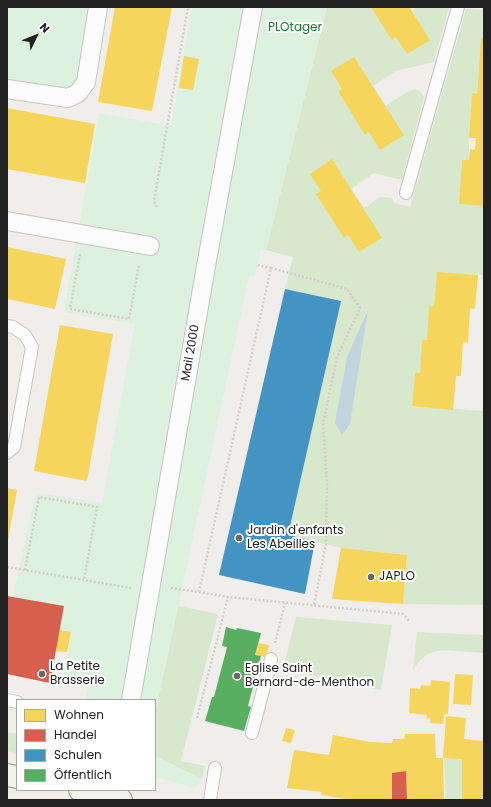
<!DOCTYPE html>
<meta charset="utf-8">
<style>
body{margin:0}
#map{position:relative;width:491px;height:807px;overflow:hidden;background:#efeeea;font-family:Poppins,sans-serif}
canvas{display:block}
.frame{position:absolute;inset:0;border:8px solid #212121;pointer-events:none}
.legend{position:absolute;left:16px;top:699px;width:140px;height:92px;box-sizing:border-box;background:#fff;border:1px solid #a6a6a6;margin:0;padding:5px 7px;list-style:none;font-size:12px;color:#212121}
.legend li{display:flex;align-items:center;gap:8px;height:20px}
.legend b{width:20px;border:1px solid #a6a6a6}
.north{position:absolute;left:16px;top:16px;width:40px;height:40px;-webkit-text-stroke:3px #fff;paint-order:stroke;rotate:47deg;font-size:11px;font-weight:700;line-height:16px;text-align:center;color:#212121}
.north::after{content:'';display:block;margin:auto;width:14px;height:18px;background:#212121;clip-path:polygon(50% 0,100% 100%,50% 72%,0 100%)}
</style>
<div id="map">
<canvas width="491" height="807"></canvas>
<div class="frame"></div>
<ul class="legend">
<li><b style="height:11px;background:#f6d55c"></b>Wohnen</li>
<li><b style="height:11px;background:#d6604d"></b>Handel</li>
<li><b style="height:11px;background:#4393c3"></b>Schulen</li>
<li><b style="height:11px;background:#5aae61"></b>Öffentlich</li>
</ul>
<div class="north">N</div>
</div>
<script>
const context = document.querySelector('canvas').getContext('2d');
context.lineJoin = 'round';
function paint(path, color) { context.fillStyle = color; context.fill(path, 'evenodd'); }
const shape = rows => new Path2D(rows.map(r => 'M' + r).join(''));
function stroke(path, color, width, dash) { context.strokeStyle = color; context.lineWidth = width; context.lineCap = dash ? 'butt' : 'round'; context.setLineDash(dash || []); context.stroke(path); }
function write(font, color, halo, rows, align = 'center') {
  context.font = font + ' Poppins,sans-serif'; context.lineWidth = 4; context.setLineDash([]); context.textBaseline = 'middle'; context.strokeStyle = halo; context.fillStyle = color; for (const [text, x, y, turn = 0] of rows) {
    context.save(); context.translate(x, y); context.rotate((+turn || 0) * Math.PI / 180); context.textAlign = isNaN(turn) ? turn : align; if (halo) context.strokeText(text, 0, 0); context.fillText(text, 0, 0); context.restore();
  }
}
const grass = shape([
 [327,7,409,7,412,11,417,7,449,7,434,62,396,71,373,86,385,106,407,92,415,89,420,91,424,97,402,180,374,173,351,189,364,208,380,197,391,198,395,203,410,207,466,9,484,10,484,39,481,39,477,94,472,94,469,138,469,160,462,160,459,204,484,206,484,275,437,273,434,306,427,340,422,340,420,373,415,374,412,406,484,411,484,605,403,604,407,555,341,548,288,535,340,301,285,289,293,257,266,250],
 [178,606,218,614,181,761,205,766,202,779,155,756,155,714],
 [296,617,392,625,381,690,283,669],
 [417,632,484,635,484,653,441,650,429,653,420,660,413,670],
 [7,732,17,734,17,753,7,751],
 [444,758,462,759,462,800,446,800]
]);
const park = shape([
 [7,7,92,7,80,75,70,87,58,91,7,83],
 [192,7,327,7,266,250,261,250,255,276,249,276,155,714,155,700,86,700,90,680,63,677,71,633,59,630,64,606,13,597,36,493,102,503,135,324,64,312,99,113,171,126],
 [155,756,202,779,195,788,155,777]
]);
const water = shape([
 [368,310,350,424,342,435,335,423,347,357]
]);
const homes = shape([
 [115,7,172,7,152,111,98,102],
 [371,7,409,7,430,40,407,54,396,37,392,40],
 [481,38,484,39,484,206,459,204,462,160,469,160,470,149,475,150,476,138,469,138,472,93,477,94],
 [184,56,199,59,193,90,179,88],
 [354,57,404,135,380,150,369,132,365,135,338,91,342,89,331,71],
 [7,108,95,124,85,183,7,169],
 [332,159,382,238,359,252,348,235,344,238,316,194,321,191,310,174],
 [7,247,66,259,55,309,7,299],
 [437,272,478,275,475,309,470,308,468,343,463,342,461,376,456,376,453,410,412,406,415,373,420,373,422,340,427,340,429,306,434,306],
 [60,325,113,334,87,481,34,471],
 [7,488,17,490,8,540,7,540],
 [341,548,407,555,403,604,332,599],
 [59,630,71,632,67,652,55,651],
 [258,643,269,645,266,657,255,655],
 [455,674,473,675,471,705,453,704],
 [431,680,450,682,448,714,445,714,444,715,443,724,430,723,430,718,426,719,427,715,409,713,410,688,420,689,421,685,430,686],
 [446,716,466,718,464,739,484,741,484,800,462,800,462,759,443,758],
 [286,728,295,730,291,743,282,741],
 [405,734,435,734,436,758,443,758,444,800,407,800,406,771,392,773,392,800,352,800,321,795,322,792,287,788,294,750,329,755,333,735,370,742,392,743,393,739,404,739]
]);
const shops = shape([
 [7,596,64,606,50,683,7,674],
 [406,771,407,800,392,799,392,773]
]);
const schools = shape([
 [285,289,341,301,288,535,315,541,305,594,219,575]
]);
const public = shape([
 [226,627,236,630,237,628,261,633,255,655,261,656,248,706,251,707,244,731,205,721,212,697,214,697,227,647,222,646]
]);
const path = shape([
 [157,207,154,201,188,7],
 [80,254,70,309,129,319,139,265],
 [271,268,347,289,360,308,337,357,323,424,327,485,326,544,314,605],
 [7,567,131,588],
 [25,570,39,497,97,507,84,580],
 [171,588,199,592,271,268,257,265],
 [199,592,228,597,403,614,410,622],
 [275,643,285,603],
 [197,718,228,597]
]);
const service = shape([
 [406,193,458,7],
 [7,326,13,327,25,335,32,347,14,447,7,453],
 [7,700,17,702],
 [252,733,271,659],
 [210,800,215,768]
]);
const pedestrian = shape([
 [7,89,68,98,78,93,86,82,98,7],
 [7,221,150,246],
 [131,700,206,266,253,7]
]);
const secondary = shape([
 [7,775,17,777],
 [80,790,121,800]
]);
const markers = [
 [239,538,4,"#696967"],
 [371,577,4,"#696967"],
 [42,674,4,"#696967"],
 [237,676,4,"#696967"]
];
const parkNames = [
 ["PLOtager",295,28]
];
const streetNames = [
 ["Mail 2000",191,353,-80]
];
const poiNames = [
 ["Jardin d'enfants",247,531],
 ["Les Abeilles",247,545],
 ["JAPLO",379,577],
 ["La Petite",50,667],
 ["Brasserie",50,681],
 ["Eglise Saint",245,669],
 ["Bernard-de-Menthon",245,683]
];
paint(grass, '#d8e8cd');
paint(park, '#dcf1de');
paint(water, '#c2d4dd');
paint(homes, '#f6d55c');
paint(shops, '#d6604d');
paint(schools, '#4393c3');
paint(public, '#5aae61');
stroke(service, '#c5c4c2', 14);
stroke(pedestrian, '#c5c4c2', 20);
stroke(secondary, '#939784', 24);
stroke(path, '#d6cdca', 2.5, [2, 2]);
stroke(service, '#fdfcfc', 12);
stroke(pedestrian, '#fdfcfc', 18);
stroke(secondary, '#f2f3ed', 22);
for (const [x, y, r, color] of markers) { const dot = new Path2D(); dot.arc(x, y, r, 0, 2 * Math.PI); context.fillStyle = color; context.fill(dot); stroke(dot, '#fff', 1.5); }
write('12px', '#19752e', '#fff', parkNames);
write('12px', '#212121', '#fff', streetNames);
write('12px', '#212121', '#fff', poiNames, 'left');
</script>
